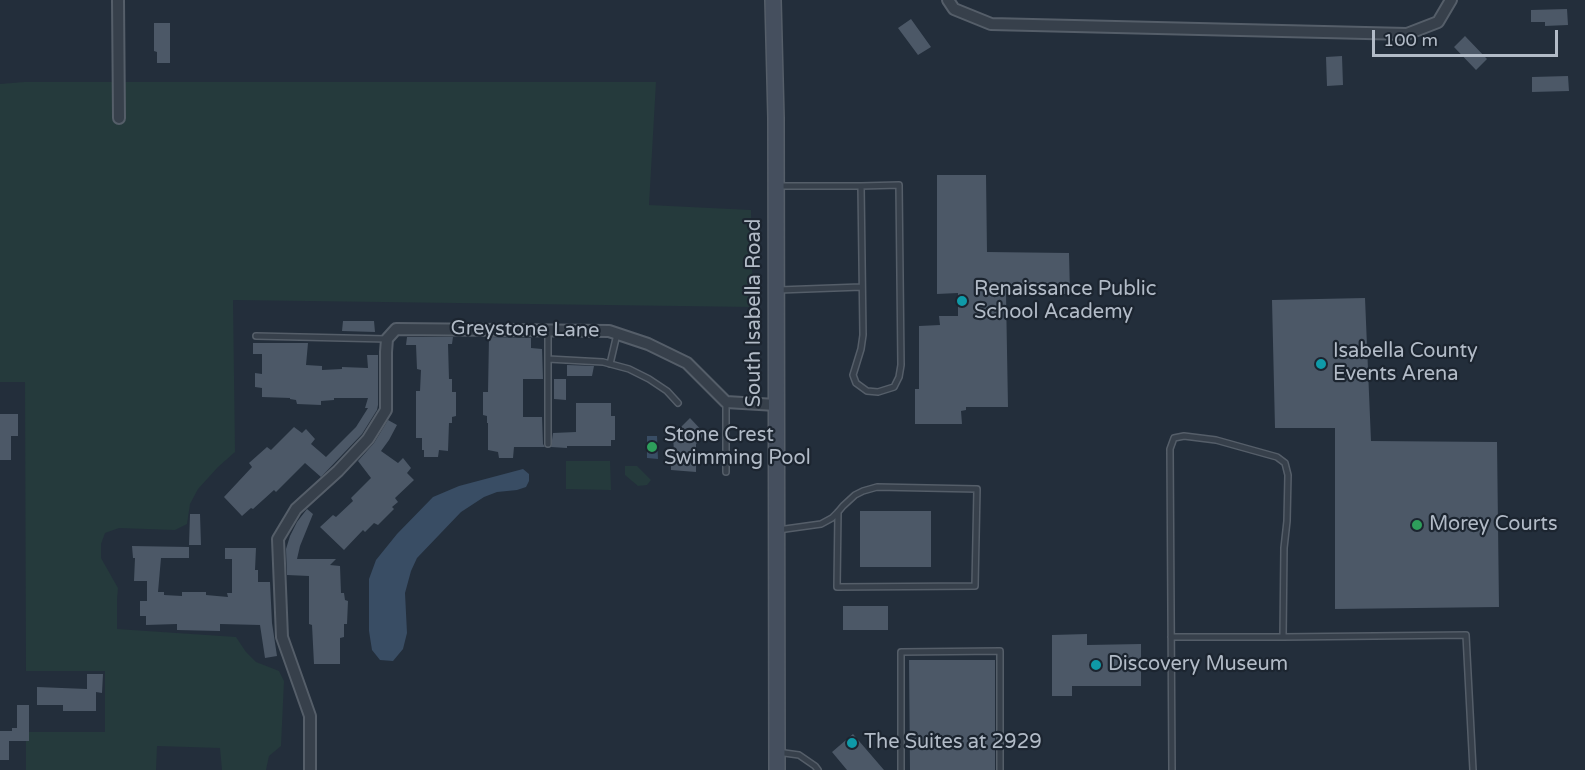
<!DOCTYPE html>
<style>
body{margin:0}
#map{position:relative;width:1585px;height:770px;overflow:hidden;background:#232e3b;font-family:"Varela Round",sans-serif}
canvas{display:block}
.scale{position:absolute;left:1372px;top:30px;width:186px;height:27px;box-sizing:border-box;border:3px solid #b2bbc7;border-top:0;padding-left:8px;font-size:18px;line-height:21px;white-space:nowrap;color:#b2bbc7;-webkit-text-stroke:4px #1c2530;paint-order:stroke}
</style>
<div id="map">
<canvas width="1585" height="770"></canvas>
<div class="scale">100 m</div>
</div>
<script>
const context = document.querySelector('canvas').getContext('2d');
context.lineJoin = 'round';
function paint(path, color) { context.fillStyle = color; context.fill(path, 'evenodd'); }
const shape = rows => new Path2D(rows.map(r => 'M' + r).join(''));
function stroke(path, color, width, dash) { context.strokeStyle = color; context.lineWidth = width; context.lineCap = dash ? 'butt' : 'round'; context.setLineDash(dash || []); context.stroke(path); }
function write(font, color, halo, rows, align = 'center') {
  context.font = font + ' "Varela Round",sans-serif'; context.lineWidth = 4.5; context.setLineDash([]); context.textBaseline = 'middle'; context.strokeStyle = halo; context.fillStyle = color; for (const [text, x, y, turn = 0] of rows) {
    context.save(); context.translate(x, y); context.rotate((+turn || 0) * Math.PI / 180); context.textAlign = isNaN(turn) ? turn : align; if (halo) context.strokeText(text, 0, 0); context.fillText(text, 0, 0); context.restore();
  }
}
const green = shape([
 [24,82,656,82,649,205,751,210,753,307,233,300,235,452,218,467,198,489,190,504,187,524,175,530,119,528,105,533,101,544,101,558,118,588,117,600,117,629,236,637,246,652,256,662,279,671,284,681,281,746,269,756,266,770,222,770,220,748,157,746,156,770,26,770,26,732,105,732,105,671,26,671,25,382,0,382,0,84],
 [566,461,610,461,611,490,566,489],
 [625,466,637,466,651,480,647,485,638,486,625,475]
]);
const water = shape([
 [647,436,657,436,658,459,647,458],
 [523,469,529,474,529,481,526,487,517,490,497,492,484,497,461,512,417,558,411,571,405,593,407,633,403,649,393,661,380,660,372,650,369,631,369,579,376,560,397,534,433,497,459,486]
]);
const building = shape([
 [1567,9,1568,25,1545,26,1545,22,1531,22,1531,10],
 [911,19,931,47,918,55,898,28],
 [154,23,170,23,170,63,157,63,157,52,154,51],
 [1465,36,1487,59,1476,70,1454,47],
 [1342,56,1343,85,1327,86,1326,57],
 [1568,76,1569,91,1532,92,1532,77],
 [937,175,986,175,987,252,1069,253,1070,294,1006,294,1008,407,966,407,966,410,961,411,962,424,915,424,915,389,919,389,919,326,940,325,939,316,958,316,958,293,937,294],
 [1365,298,1371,441,1497,442,1499,607,1335,609,1335,428,1275,428,1272,300],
 [343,321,374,321,375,332,342,331],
 [407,337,453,337,452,344,448,344,449,379,452,379,452,392,456,392,456,416,452,417,452,423,449,423,448,451,439,450,438,457,424,457,424,450,422,450,422,438,416,438,416,391,420,391,421,370,417,369,416,345,406,345],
 [489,337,531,338,531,348,542,349,543,379,523,379,523,417,542,417,543,444,545,447,514,447,513,458,499,458,498,452,488,450,488,423,487,423,487,416,483,415,483,392,488,392],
 [253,343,308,343,306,365,322,366,322,370,342,369,342,367,368,368,367,355,378,355,378,405,377,410,362,434,321,477,305,463,276,492,274,490,253,509,251,508,242,516,224,497,252,467,249,463,267,447,271,450,294,427,302,433,306,429,315,439,311,444,326,457,356,427,368,408,365,408,368,398,334,398,334,400,321,401,321,405,297,404,296,400,290,399,290,398,262,397,262,388,255,387,255,373,262,374,262,354,253,354],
 [567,365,594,366,592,376,567,376],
 [554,379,566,379,566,400,554,399],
 [576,403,611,403,611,416,615,416,615,440,611,440,611,446,567,446,567,448,551,447,553,433,576,432],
 [0,414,18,414,18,436,11,436,11,460,0,460],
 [690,418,705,434,696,444,696,472,671,470,671,453,674,453,673,435],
 [388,420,397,425,389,440,381,451,398,463,403,458,411,468,407,473,414,480,395,498,398,502,392,507,394,509,378,525,374,523,365,532,363,530,344,550,320,527,333,515,336,517,353,501,351,498,371,478,358,461,374,443],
 [307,509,313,514,300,546,297,559,336,559,330,565,340,566,341,593,344,593,345,600,348,601,347,624,344,624,344,637,340,638,340,664,314,664,312,625,309,624,309,576,287,575,286,549,290,536,297,522],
 [860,511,931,511,931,567,860,567],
 [190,514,200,514,201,545,189,545],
 [132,546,189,547,189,558,161,558,158,592,164,592,164,595,182,596,182,592,206,592,206,595,228,597,227,593,232,593,232,559,225,559,225,548,256,548,255,570,258,570,258,582,270,582,272,623,277,656,265,658,260,625,220,624,220,631,177,630,177,624,146,625,146,616,140,616,140,601,147,601,147,581,134,581,135,558,133,558],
 [843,606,888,606,888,630,843,630],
 [1087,634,1087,645,1141,644,1141,686,1072,686,1072,696,1052,696,1052,635],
 [909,660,995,660,995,770,910,770],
 [87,674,103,674,102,693,96,692,96,711,63,711,63,705,37,705,37,687,87,689],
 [17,705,29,705,29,741,9,741,9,760,0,760,0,731,12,731,12,728,17,728],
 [853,734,884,770,847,770,832,752]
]);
const service = shape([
 [778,186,861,186,863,335,861,349,853,375,856,383,867,391,878,392,894,387,899,377,901,365,899,185,861,186],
 [779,290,861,287],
 [256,336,387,339],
 [548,359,603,362,629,369,649,379,667,391,678,403],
 [610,364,617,334],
 [548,444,548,330],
 [726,472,726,402],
 [778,530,821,524,832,518,838,512,843,506,855,495,863,491,877,487,977,489,975,586,837,587,838,512],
 [1171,637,1283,637],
 [777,752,799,755,815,766,818,770],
 [901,770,901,652,1000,651,1000,770],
 [1172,770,1170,449,1174,438,1184,436,1216,440,1277,457,1285,463,1288,475,1287,521,1284,548,1283,637,1466,635,1473,770]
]);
const minor = shape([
 [118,0,119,118],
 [948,0,954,9,991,24,1407,34,1438,22,1451,0],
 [310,770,310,716,282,637,278,539,296,509,338,471,368,439,386,410,386,352,387,339,396,329,609,331,648,344,687,363,726,402,776,405]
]);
const secondary = shape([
 [773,0,776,118,777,770]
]);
const markers = [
 [962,301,6,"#0f9aa8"],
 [1321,364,6,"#0f9aa8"],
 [652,447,6,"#2e9e5b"],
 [1417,525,6,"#2e9e5b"],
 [1096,665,6,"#0f9aa8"],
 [852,743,6,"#0f9aa8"]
];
const poiNames = [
 ["Renaissance Public",974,290],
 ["School Academy",974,313],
 ["Isabella County",1333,352],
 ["Events Arena",1333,375],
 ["Stone Crest",664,436],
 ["Swimming Pool",664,459],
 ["Morey Courts",1429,525],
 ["Discovery Museum",1108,665],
 ["The Suites at 2929",864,743]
];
const streetNames = [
 ["South Isabella Road",755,313,-90],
 ["Greystone Lane",525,330,1]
];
paint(green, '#253a3c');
paint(water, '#394d64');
paint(building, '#4c5867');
stroke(service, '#555e69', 8);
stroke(minor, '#555e69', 14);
stroke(secondary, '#555e69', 18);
stroke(service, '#37404b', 5);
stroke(minor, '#37404b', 10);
stroke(secondary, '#454f5e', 15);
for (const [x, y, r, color] of markers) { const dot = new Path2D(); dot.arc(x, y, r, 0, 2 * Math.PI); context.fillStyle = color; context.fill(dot); stroke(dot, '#1c2530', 2); }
write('20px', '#b2bbc7', '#1c2530', poiNames, 'left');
write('20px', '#b2bbc7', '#1c2530', streetNames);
</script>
